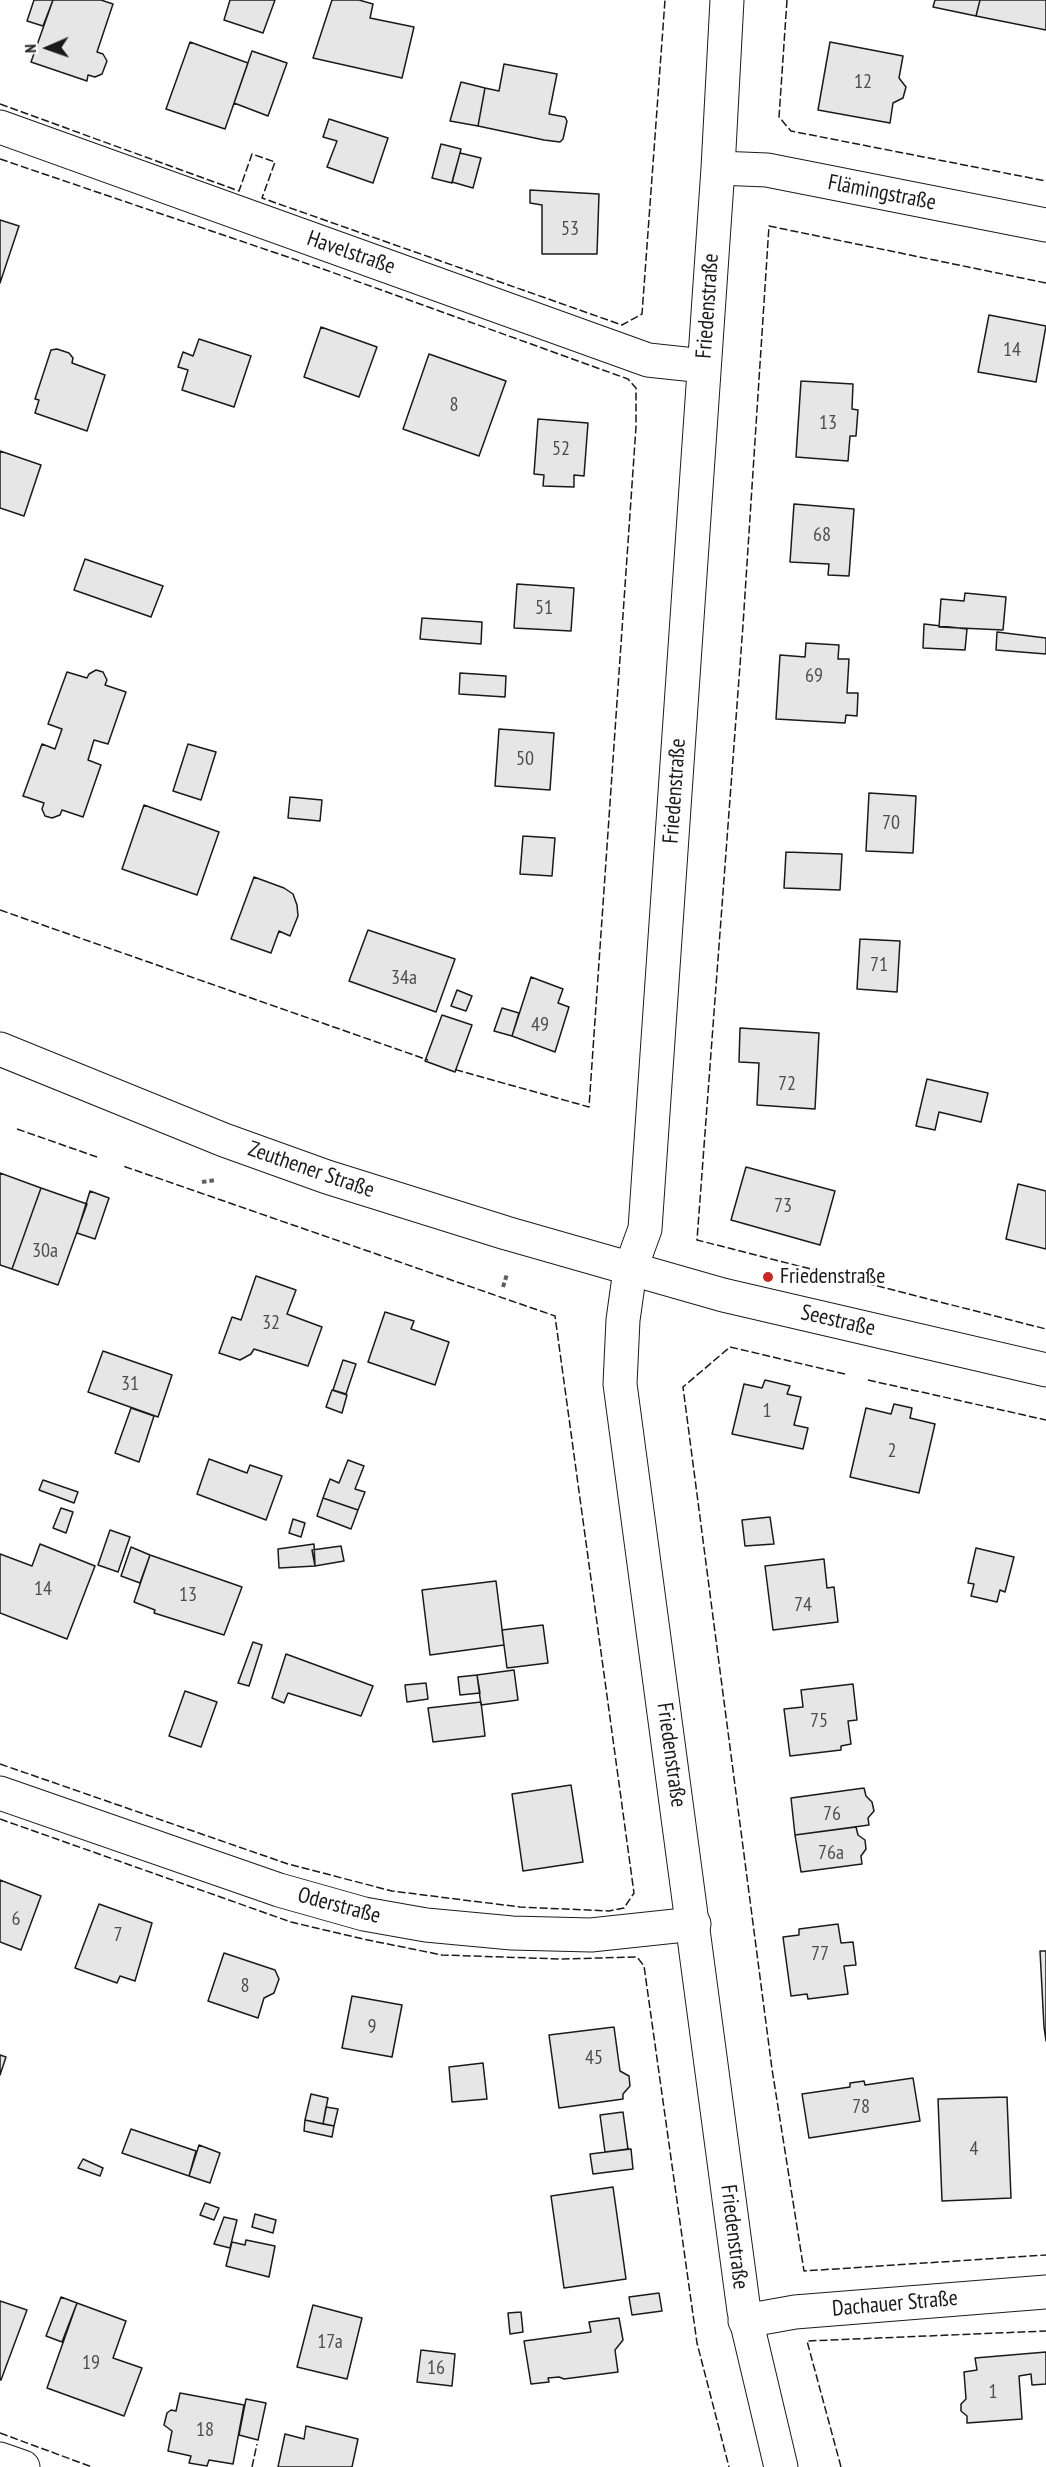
<!DOCTYPE html>
<meta charset="utf-8">
<style>
body{margin:0}
#map{position:relative;width:1046px;height:2467px;overflow:hidden;background:#fff;font-family:"PT Sans Narrow",sans-serif}
canvas{display:block}
.north{position:absolute;left:18px;top:18px;width:60px;height:60px;-webkit-text-stroke:4px #fff;paint-order:stroke;rotate:268deg;font-size:16px;font-weight:700;line-height:24px;text-align:center;color:#1a1a1a}
.north::after{content:'';display:block;margin:auto;width:21px;height:27px;background:#1a1a1a;clip-path:polygon(50% 0,100% 100%,50% 72%,0 100%)}
</style>
<div id="map">
<canvas width="1046" height="2467"></canvas>
<div class="north">N</div>
</div>
<script>
const context = document.querySelector('canvas').getContext('2d');
context.lineJoin = 'round';
function paint(path, color) { context.fillStyle = color; context.fill(path, 'evenodd'); }
const shape = rows => new Path2D(rows.map(r => 'M' + r).join(''));
function stroke(path, color, width, dash) { context.strokeStyle = color; context.lineWidth = width; context.lineCap = dash ? 'butt' : 'round'; context.setLineDash(dash || []); context.stroke(path); }
function write(font, color, halo, rows, align = 'center') {
  context.font = font + ' "PT Sans Narrow",sans-serif'; context.lineWidth = 4.5; context.setLineDash([]); context.textBaseline = 'middle'; context.strokeStyle = halo; context.fillStyle = color; for (const [text, x, y, turn = 0] of rows) {
    context.save(); context.translate(x, y); context.rotate((+turn || 0) * Math.PI / 180); context.textAlign = isNaN(turn) ? turn : align; if (halo) context.strokeText(text, 0, 0); context.fillText(text, 0, 0); context.restore();
  }
}
const building = shape([
 [34,0,53,0,43,26,27,21,34,0],
 [53,0,101,0,113,4,97,52,103,54,107,61,102,74,95,77,88,75,87,81,31,62,53,0],
 [230,0,275,0,263,33,224,20,230,0],
 [332,0,359,0,373,4,370,18,414,27,402,78,313,58,332,0],
 [935,0,980,0,976,16,933,7,935,0],
 [980,0,1046,0,1046,30,976,16,980,0],
 [190,42,248,63,225,129,166,109,190,42],
 [830,42,903,56,899,78,906,87,903,98,893,103,890,123,818,110,830,42],
 [252,51,287,63,268,116,234,103,252,51],
 [504,64,557,74,549,114,565,117,567,121,563,139,560,142,544,140,478,126,485,88,499,91,504,64],
 [461,82,485,88,478,126,450,121,461,82],
 [329,119,388,138,373,183,327,167,337,141,323,137,329,119],
 [441,144,461,149,452,183,432,178,441,144],
 [460,153,481,158,473,188,452,182,460,153],
 [530,190,599,194,597,254,542,254,542,205,530,203,530,190],
 [0,220,19,226,0,283,0,220],
 [989,315,1046,326,1036,382,978,372,989,315],
 [321,327,377,347,359,397,304,377,321,327],
 [199,339,251,356,234,407,182,390,188,370,178,367,183,352,193,356,199,339],
 [57,349,69,353,73,358,72,363,105,375,87,431,35,413,39,400,35,399,51,350,57,349],
 [429,354,506,381,479,456,403,429,429,354],
 [801,381,853,384,852,409,858,410,856,436,850,436,848,461,796,457,801,381],
 [538,419,588,423,584,476,574,475,574,487,543,486,544,475,534,474,538,419],
 [0,451,41,465,24,516,0,508,0,451],
 [794,504,854,509,849,576,828,575,829,564,790,562,794,504],
 [85,559,163,586,151,617,74,590,85,559],
 [517,584,574,588,571,631,514,628,517,584],
 [965,593,1006,597,1003,630,939,627,941,599,964,601,965,593],
 [422,618,482,622,481,644,420,639,422,618],
 [924,624,967,629,965,650,923,648,924,624],
 [997,632,1046,638,1046,654,996,650,997,632],
 [806,643,839,645,838,659,849,659,847,693,858,693,857,716,846,715,845,723,776,719,780,655,805,657,806,643],
 [96,670,103,672,107,680,105,685,126,692,108,744,94,740,88,760,101,765,83,817,62,810,60,815,52,818,45,816,42,809,44,803,23,796,42,744,55,749,62,729,48,724,67,672,87,678,89,674,96,670],
 [460,673,506,676,505,697,459,694,460,673],
 [499,729,554,733,550,790,495,786,499,729],
 [188,744,216,752,201,800,173,791,188,744],
 [869,793,916,796,913,853,866,851,869,793],
 [290,797,322,800,320,821,288,818,290,797],
 [144,805,219,832,197,895,122,869,144,805],
 [523,836,555,838,552,876,520,874,523,836],
 [786,852,842,854,840,890,784,888,786,852],
 [254,877,284,888,293,894,297,905,298,916,290,936,279,931,271,953,231,939,254,877],
 [368,930,455,959,436,1012,349,981,368,930],
 [860,939,900,941,897,992,857,989,860,939],
 [531,977,563,989,558,1003,569,1007,555,1052,512,1036,531,977],
 [457,990,472,996,466,1011,451,1006,457,990],
 [502,1008,519,1013,512,1036,494,1031,502,1008],
 [442,1015,472,1025,455,1072,425,1061,442,1015],
 [740,1028,819,1033,815,1109,757,1105,759,1063,739,1062,740,1028],
 [927,1079,988,1093,981,1122,939,1112,935,1130,916,1126,927,1079],
 [746,1167,835,1191,820,1245,731,1220,746,1167],
 [0,1173,41,1188,12,1269,0,1265,0,1173],
 [1018,1184,1046,1191,1046,1249,1006,1239,1018,1184],
 [41,1188,87,1204,58,1285,12,1269,41,1188],
 [90,1191,109,1198,95,1239,77,1233,90,1191],
 [256,1276,296,1290,287,1314,322,1327,308,1366,254,1349,251,1354,240,1360,219,1353,232,1317,241,1320,256,1276],
 [385,1312,414,1321,411,1329,449,1342,435,1385,368,1362,385,1312],
 [103,1351,172,1375,158,1417,88,1392,103,1351],
 [343,1360,356,1364,346,1394,333,1390,343,1360],
 [765,1380,790,1386,787,1394,801,1397,794,1425,808,1428,803,1449,732,1434,744,1384,762,1388,765,1380],
 [332,1390,347,1395,342,1413,326,1407,332,1390],
 [894,1404,912,1408,910,1418,935,1424,919,1493,850,1477,866,1408,891,1414,894,1404],
 [131,1408,154,1416,139,1462,115,1453,131,1408],
 [209,1459,247,1473,250,1465,282,1476,266,1520,197,1494,209,1459],
 [348,1460,364,1466,355,1489,365,1492,358,1510,323,1498,330,1479,339,1483,348,1460],
 [43,1480,78,1492,74,1503,39,1490,43,1480],
 [323,1498,358,1510,351,1529,317,1516,323,1498],
 [61,1508,73,1512,66,1533,53,1528,61,1508],
 [770,1517,774,1544,745,1546,742,1520,770,1517],
 [293,1519,305,1523,301,1537,289,1533,293,1519],
 [110,1530,130,1537,118,1572,98,1565,110,1530],
 [40,1544,95,1566,67,1639,0,1613,0,1554,32,1566,40,1544],
 [314,1544,315,1566,279,1568,278,1549,314,1544],
 [341,1546,344,1561,315,1566,312,1550,341,1546],
 [131,1547,150,1555,140,1583,121,1576,131,1547],
 [976,1548,1014,1557,1005,1592,1000,1590,997,1602,971,1596,974,1584,968,1583,976,1548],
 [150,1555,242,1587,224,1635,154,1613,155,1610,134,1602,150,1555],
 [824,1559,827,1588,834,1587,838,1622,773,1630,765,1566,824,1559],
 [496,1581,504,1645,430,1655,422,1590,496,1581],
 [543,1625,548,1663,507,1668,502,1630,543,1625],
 [253,1642,262,1645,249,1686,238,1683,253,1642],
 [286,1654,373,1686,361,1716,288,1693,284,1703,272,1698,286,1654],
 [514,1670,518,1700,481,1705,477,1675,514,1670],
 [477,1675,480,1693,460,1695,458,1677,477,1675],
 [426,1683,428,1699,407,1702,405,1685,426,1683],
 [853,1684,857,1720,848,1721,851,1744,841,1746,841,1750,790,1756,784,1709,803,1707,801,1690,853,1684],
 [185,1691,217,1702,201,1747,169,1736,185,1691],
 [481,1702,485,1736,433,1742,428,1708,481,1702],
 [571,1785,583,1862,523,1871,512,1794,571,1785],
 [864,1788,866,1796,872,1802,874,1811,868,1818,869,1825,795,1835,791,1798,864,1788],
 [856,1827,858,1835,865,1840,866,1849,861,1856,862,1864,801,1872,795,1835,856,1827],
 [0,1880,41,1896,21,1950,0,1942,0,1880],
 [99,1904,152,1923,135,1981,120,1976,117,1983,75,1968,99,1904],
 [838,1924,841,1943,853,1942,856,1965,844,1966,848,1994,808,1999,807,1994,791,1996,783,1937,799,1935,799,1929,838,1924],
 [1040,1951,1046,1951,1046,2041,1044,2027,1040,1951],
 [224,1953,275,1970,279,1979,274,1993,264,1998,258,2018,208,2001,224,1953],
 [352,1996,402,2005,392,2057,342,2048,352,1996],
 [614,2027,620,2071,629,2076,630,2086,623,2094,623,2099,559,2108,549,2035,614,2027],
 [0,2055,6,2057,0,2075,0,2055],
 [483,2063,487,2099,452,2102,449,2067,483,2063],
 [913,2078,920,2121,809,2138,802,2094,850,2087,850,2083,864,2081,865,2085,913,2078],
 [311,2094,328,2098,323,2124,305,2120,311,2094],
 [1007,2097,1011,2198,942,2201,938,2099,1007,2097],
 [326,2107,338,2109,334,2126,323,2124,326,2107],
 [623,2112,628,2149,605,2152,600,2115,623,2112],
 [305,2120,334,2126,332,2137,304,2131,305,2120],
 [131,2129,196,2151,189,2176,122,2153,131,2129],
 [199,2145,220,2153,210,2183,189,2176,199,2145],
 [631,2149,633,2169,593,2174,590,2154,631,2149],
 [83,2159,103,2168,100,2176,78,2168,83,2159],
 [613,2187,626,2279,564,2288,551,2196,613,2187],
 [205,2203,219,2208,214,2220,200,2215,205,2203],
 [255,2214,276,2220,273,2233,252,2227,255,2214],
 [224,2217,237,2220,230,2248,214,2244,224,2217],
 [246,2240,275,2246,269,2277,226,2266,232,2242,245,2245,246,2240],
 [659,2293,662,2311,632,2315,629,2297,659,2293],
 [61,2297,77,2303,62,2342,46,2336,61,2297],
 [0,2301,27,2310,1,2380,0,2380,0,2301],
 [77,2303,126,2321,113,2358,142,2368,124,2416,47,2388,77,2303],
 [313,2305,362,2318,347,2379,297,2367,313,2305],
 [521,2312,523,2332,510,2334,508,2313,521,2312],
 [619,2318,623,2340,615,2350,618,2372,564,2379,559,2377,548,2378,549,2382,531,2384,524,2341,591,2332,589,2322,619,2318],
 [421,2350,455,2354,452,2386,417,2382,421,2350],
 [1046,2352,1046,2384,1032,2385,1031,2374,1019,2376,1022,2419,967,2423,967,2416,961,2411,961,2404,966,2399,964,2372,977,2370,975,2358,1046,2352],
 [180,2393,244,2405,233,2464,209,2460,207,2466,189,2463,191,2456,168,2451,172,2431,164,2425,167,2413,171,2410,176,2411,180,2393],
 [246,2399,266,2403,258,2440,239,2435,246,2399],
 [306,2426,358,2439,352,2467,278,2467,285,2434,304,2439,306,2426]
]);
const path = shape([
 [202,1182,216,1180],
 [503,1287,507,1274]
]);
const street = shape([
 [0,127,648,360,704,366],
 [718,168,767,170,1046,225],
 [630,1270,645,1229,718,168,727,0],
 [0,1793,279,1890,364,1914,426,1925,512,1933,591,1935,694,1924],
 [745,2321,795,2312,1046,2292],
 [0,2459,23,2467]
]);
const secondary = shape([
 [0,1049,224,1140,327,1177,506,1233,723,1295,1046,1370],
 [630,1270,623,1320,620,1384,744,2311,781,2467]
]);
const fence = shape([
 [787,0,779,117,791,131,1046,181],
 [0,104,239,191,252,154,275,162,262,198,622,325,642,314,665,0],
 [0,159,323,269,628,379,636,388,636,427,589,1107,453,1069],
 [1046,283,769,226,743,625,697,1240,1046,1329],
 [0,910,428,1060],
 [17,1129,97,1157],
 [845,1374,730,1347,683,1387,772,2069,804,2271,1046,2255],
 [868,1380,1046,1420],
 [0,1764,288,1864,392,1891,520,1907,609,1911,624,1908,634,1893,555,1316,123,1166],
 [0,1819,291,1922,363,1939,442,1955,561,1959,637,1957,644,1966,697,2343,729,2467],
 [0,2433,92,2467],
 [252,2467,257,2444],
 [841,2467,807,2341,1046,2331]
]);
const markers = [
 [768,1277,6,"#c62828"]
];
const numberNames = [
 ["12",863,82],
 ["53",570,229],
 ["14",1012,350],
 ["8",454,405],
 ["13",828,423],
 ["52",561,449],
 ["68",822,535],
 ["51",544,608],
 ["69",814,676],
 ["50",525,759],
 ["70",891,823],
 ["71",879,965],
 ["34a",404,978],
 ["49",540,1025],
 ["72",787,1084],
 ["73",783,1206],
 ["30a",45,1251],
 ["32",271,1323],
 ["31",130,1384],
 ["1",767,1411],
 ["2",892,1451],
 ["14",43,1589],
 ["13",188,1595],
 ["74",803,1605],
 ["75",819,1721],
 ["76",832,1814],
 ["76a",831,1853],
 ["6",16,1919],
 ["7",118,1935],
 ["77",820,1954],
 ["8",245,1986],
 ["9",372,2027],
 ["45",594,2058],
 ["78",861,2107],
 ["4",974,2149],
 ["17a",330,2342],
 ["19",91,2363],
 ["16",436,2368],
 ["1",993,2392],
 ["18",205,2430]
];
const streetNames = [
 ["Flämingstraße",882,193,11],
 ["Havelstraße",351,253,19],
 ["Friedenstraße",708,306,-86],
 ["Friedenstraße",675,791,-86],
 ["Zeuthener Straße",311,1170,19],
 ["Seestraße",838,1321,13],
 ["Friedenstraße",671,1755,82],
 ["Oderstraße",339,1906,15],
 ["Friedenstraße",734,2237,83],
 ["Dachauer Straße",895,2304,-5]
];
const poiNames = [
 ["Friedenstraße",780,1277]
];
paint(building, '#e6e6e6');
stroke(building, '#1a1a1a', 1.5);
stroke(street, '#1a1a1a', 35);
stroke(secondary, '#1a1a1a', 35);
stroke(path, '#5f5f5f', 4, [4.5, 3]);
stroke(street, '#fff', 33);
stroke(secondary, '#fff', 33);
stroke(fence, '#1a1a1a', 1.5, [8, 3]);
for (const [x, y, r, color] of markers) { const dot = new Path2D(); dot.arc(x, y, r, 0, 2 * Math.PI); context.fillStyle = color; context.fill(dot); stroke(dot, '#fff', 2); }
write('20px', '#4d4d4d', null, numberNames);
write('22px', '#1a1a1a', '#fff', streetNames);
write('22px', '#1a1a1a', '#fff', poiNames, 'left');
</script>
